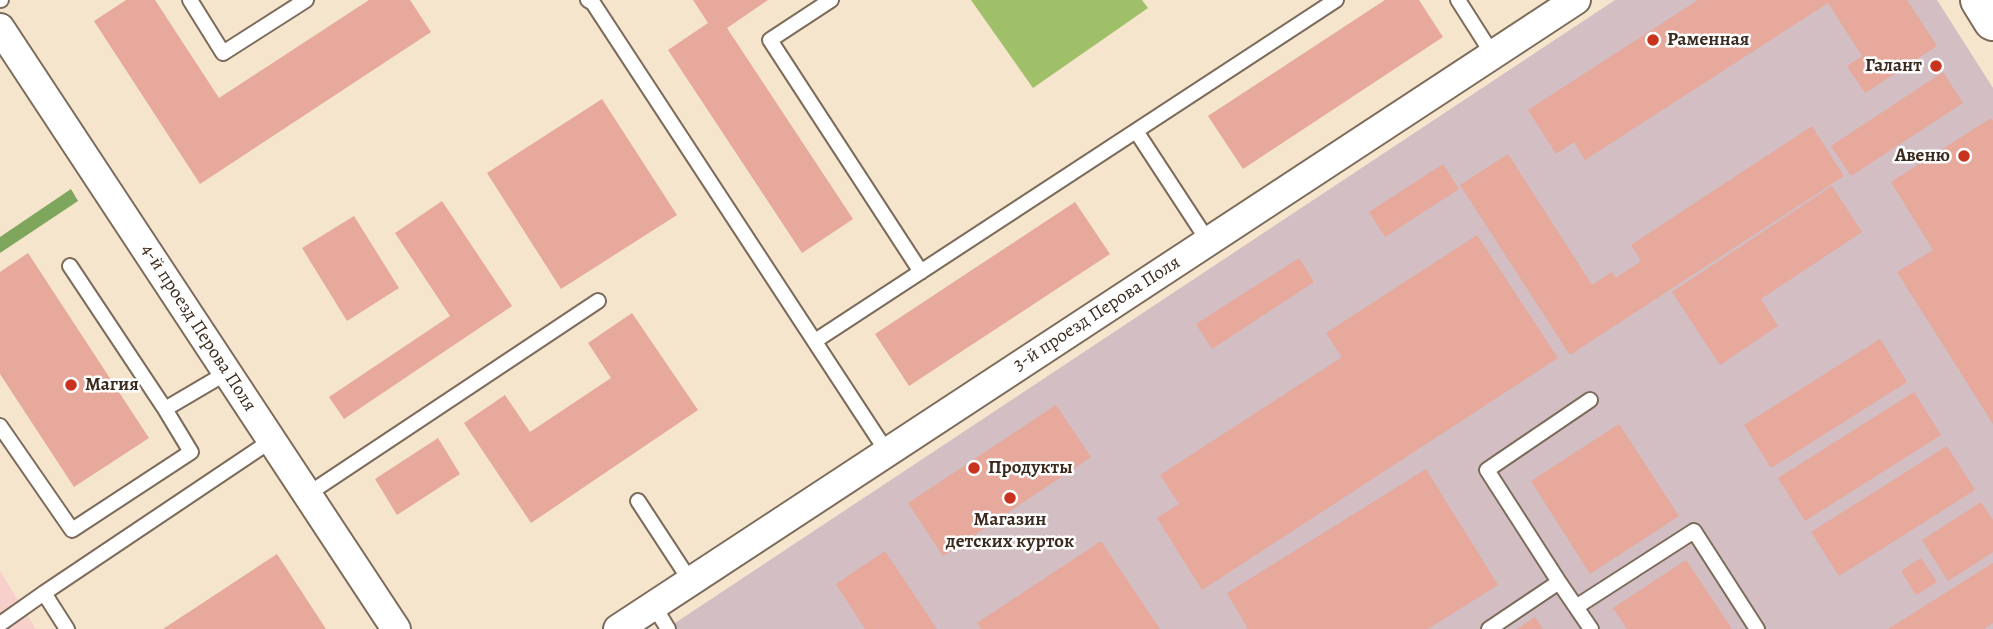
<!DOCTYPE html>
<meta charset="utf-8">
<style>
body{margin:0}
canvas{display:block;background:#f5e5cc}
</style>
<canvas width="1993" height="629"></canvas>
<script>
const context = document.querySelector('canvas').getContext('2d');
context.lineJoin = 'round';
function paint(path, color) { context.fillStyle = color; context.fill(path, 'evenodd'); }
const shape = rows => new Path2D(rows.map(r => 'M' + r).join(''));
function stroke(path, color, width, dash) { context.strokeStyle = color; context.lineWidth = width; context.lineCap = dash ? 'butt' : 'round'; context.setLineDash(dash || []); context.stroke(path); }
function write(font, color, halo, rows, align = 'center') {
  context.font = font + ' Alegreya,serif'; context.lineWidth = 5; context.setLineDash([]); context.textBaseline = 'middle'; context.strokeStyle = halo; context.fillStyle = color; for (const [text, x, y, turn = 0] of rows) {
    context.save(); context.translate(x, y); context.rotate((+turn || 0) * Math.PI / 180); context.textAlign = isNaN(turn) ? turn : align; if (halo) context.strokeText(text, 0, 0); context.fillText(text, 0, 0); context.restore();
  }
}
const built = shape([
 [0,571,36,629,0,629]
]);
const industrial = shape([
 [1615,0,1937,0,1993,88,1993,629,666,629]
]);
const green = shape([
 [971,0,1142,0,1148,8,1033,88]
]);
const forest = shape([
 [71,189,78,201,0,253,0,237]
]);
const building = shape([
 [126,0,155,0,219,98,369,0,410,0,431,32,200,184,94,21],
 [693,0,768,0,727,28,853,219,802,253,668,50,708,23],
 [1385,0,1419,0,1443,37,1243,169,1208,116],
 [1698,0,1907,0,1937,46,1865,93,1847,66,1862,56,1828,3,1585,160,1574,142,1556,154,1528,110],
 [1943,72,1963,103,1851,176,1831,146],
 [602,99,677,215,561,289,487,173],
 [1991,118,1993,121,1993,424,1897,272,1933,250,1891,182],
 [1812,126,1844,176,1570,355,1460,185,1508,154,1592,285,1612,272,1616,278,1641,261,1631,245],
 [1443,164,1459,189,1385,237,1369,212],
 [1832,186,1862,232,1761,299,1778,326,1720,365,1672,292],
 [442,201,512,306,344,419,329,397,450,316,395,233],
 [1075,202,1110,254,909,386,875,334],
 [354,216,399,288,347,321,302,248],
 [1477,235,1558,358,1202,590,1157,518,1179,504,1160,475,1342,357,1326,333],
 [28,253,149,438,74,487,0,374,0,272],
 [1299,258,1314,282,1212,349,1196,324],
 [632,313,698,410,531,523,464,423,505,395,530,432,611,378,588,343],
 [1880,339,1907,382,1771,468,1744,425],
 [1914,392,1941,435,1805,521,1778,478],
 [1056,405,1091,457,943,556,908,503],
 [1619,424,1679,516,1590,574,1531,481],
 [438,438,460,474,397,515,375,479],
 [1947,446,1975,490,1839,576,1811,532],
 [1426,469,1498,585,1428,629,1248,629,1227,593],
 [1981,502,1993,520,1993,552,1948,581,1922,540],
 [1101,541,1160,629,981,629,977,623],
 [885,551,937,629,865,629,836,584],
 [277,554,326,629,163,629],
 [1921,558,1937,582,1916,595,1901,571],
 [1686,560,1732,629,1627,629,1613,608],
 [1993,563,1993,623,1984,629,1888,629],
 [1535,617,1543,629,1517,629]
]);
const lane = shape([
 [0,0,1,0],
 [190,0,223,53,306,0],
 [588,0,593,3,887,452],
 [831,0,770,40,921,272],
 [1458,0,1493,55],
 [1136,131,1208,241],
 [70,266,165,409,228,372],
 [815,341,1336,0],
 [0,426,72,530,191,452,165,409],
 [308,494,598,301],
 [638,501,691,582],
 [1559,582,1576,607,1694,531,1757,629],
 [654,606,668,629],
 [1576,607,1591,629],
 [0,624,44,593],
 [67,629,44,593,272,440],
 [1489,629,1559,582,1487,470,1590,400]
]);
const street = shape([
 [0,28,396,629],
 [618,629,1576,0]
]);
const secondary = shape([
 [1980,0,1993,21]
]);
const markers = [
 [1653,40,7,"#c8321e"],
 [1936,66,7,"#c8321e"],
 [1964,156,7,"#c8321e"],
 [71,385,7,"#c8321e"],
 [974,468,7,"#c8321e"],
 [1010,498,7,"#c8321e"]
];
const poiNames = [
 ["Раменная",1667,40],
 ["Галант",1922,66,"right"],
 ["Авеню",1950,156,"right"],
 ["Магия",85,385],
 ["Продукты",988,468],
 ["Магазин",1010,520,"center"],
 ["детских курток",1010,542,"center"]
];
const streetNames = [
 ["3-й проезд Перова Поля",1097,314,-33],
 ["4-й проезд Перова Поля",198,328,57]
];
paint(built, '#f7d0cc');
paint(industrial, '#d2bec3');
paint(green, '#9fc069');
paint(forest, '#7fa65d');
paint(building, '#e6a99c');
stroke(lane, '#7c6b5b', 18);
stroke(street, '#7c6b5b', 32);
stroke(secondary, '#7c6b5b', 42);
stroke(lane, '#fff', 14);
stroke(street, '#fff', 28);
stroke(secondary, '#fff', 38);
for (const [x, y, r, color] of markers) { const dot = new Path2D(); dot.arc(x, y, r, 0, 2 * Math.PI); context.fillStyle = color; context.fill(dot); stroke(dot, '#fff', 2.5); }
write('bold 19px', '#3b2a1e', '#fff', poiNames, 'left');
write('19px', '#3b2a1e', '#fff', streetNames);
</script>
